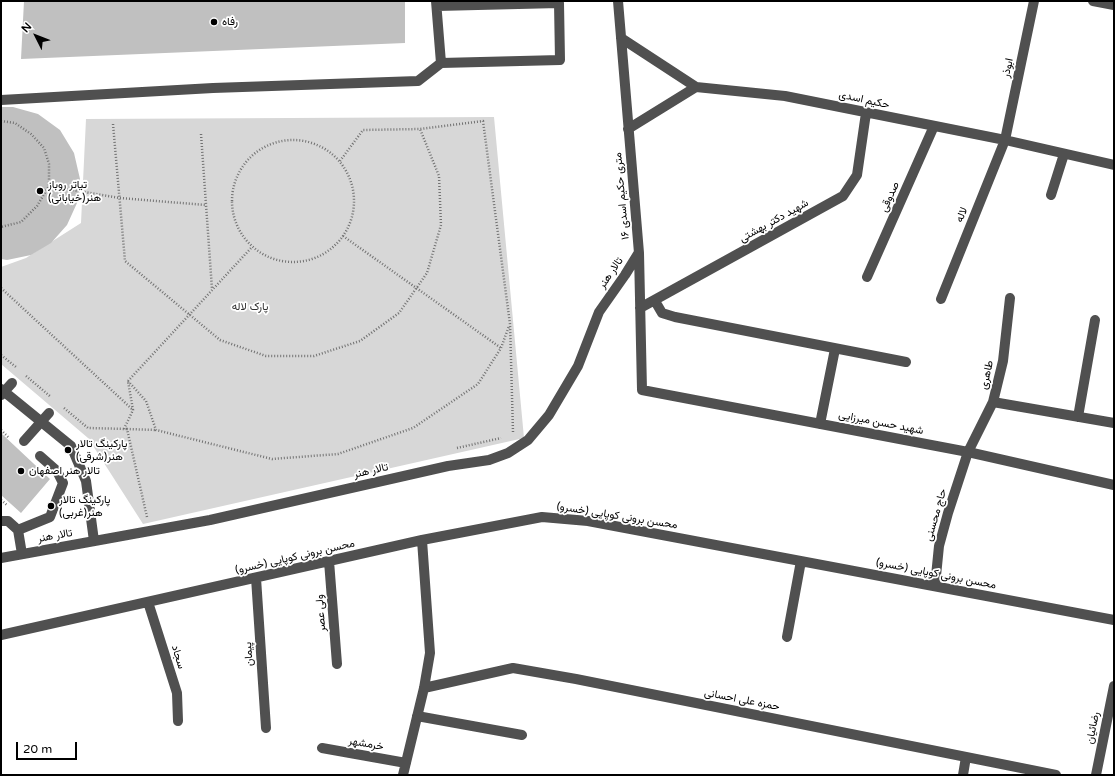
<!DOCTYPE html>
<meta charset="utf-8">
<style>
body{margin:0}
#map{position:relative;width:1115px;height:776px;overflow:hidden;background:#fff;font-family:"Varela Round",sans-serif}
canvas{display:block}
.frame{position:absolute;inset:0;border:2px solid #000;pointer-events:none}
.north{position:absolute;left:16px;top:16px;width:40px;height:40px;-webkit-text-stroke:3px #fff;paint-order:stroke;rotate:312deg;font-size:11px;font-weight:700;line-height:16px;text-align:center;color:#000}
.north::after{content:'';display:block;margin:auto;width:14px;height:18px;background:#000;clip-path:polygon(50% 0,100% 100%,50% 72%,0 100%)}
.scale{position:absolute;left:16px;top:742px;width:61px;height:18px;box-sizing:border-box;border:2px solid #000;border-top:0;padding-left:5px;font-size:12px;line-height:14px;white-space:nowrap;color:#000;-webkit-text-stroke:3px #fff;paint-order:stroke}
</style>
<div id="map">
<canvas width="1115" height="776"></canvas>
<div class="frame"></div>
<div class="north">N</div>
<div class="scale">20 m</div>
</div>
<script>
const context = document.querySelector('canvas').getContext('2d');
context.lineJoin = 'round';
function paint(path, color) { context.fillStyle = color; context.fill(path, 'evenodd'); }
const shape = rows => new Path2D(rows.map(r => 'M' + r).join(''));
function stroke(path, color, width, dash) { context.strokeStyle = color; context.lineWidth = width; context.lineCap = dash ? 'butt' : 'round'; context.setLineDash(dash || []); context.stroke(path); }
function write(font, color, halo, rows, align = 'center') {
  context.font = font + ' "Varela Round",Vazirmatn,sans-serif'; context.lineWidth = 3.5; context.setLineDash([]); context.textBaseline = 'middle'; context.strokeStyle = halo; context.fillStyle = color; for (const [text, x, y, turn = 0] of rows) {
    context.save(); context.translate(x, y); context.rotate((+turn || 0) * Math.PI / 180); context.textAlign = isNaN(turn) ? turn : align; if (halo) context.strokeText(text, 0, 0); context.fillText(text, 0, 0); context.restore();
  }
}
const green = shape([
 [494,117,524,438,143,524,88,438,1,364,1,267,26,258,81,223,86,119]
]);
const building = shape([
 [24,1,405,1,405,43,21,59],
 [1,107,13,107,38,114,60,130,74,153,80,179,77,203,67,225,51,243,31,255,7,260,1,259],
 [1,433,50,479,21,513,1,495]
]);
const path = shape([
 [1,121,15,123,31,134,44,148,49,164,49,186,37,206,21,222,1,227],
 [113,124,125,261,220,340,266,356,314,356,360,341,399,313,427,273,441,225,439,176,420,129],
 [201,134,212,289],
 '232 201a61 61 0 1 1 122 0a61 61 0 1 1-122 0Z',
 [340,161,363,130,420,129,483,121,510,324,513,432],
 [49,186,120,198,206,205],
 [343,236,501,348],
 [1,288,133,410],
 [1,355,16,367],
 [26,376,51,397],
 [128,381,146,401,156,430,272,459,338,454,413,428,478,384,501,348,509,326],
 [128,381,252,247],
 [64,408,88,428,127,429],
 [124,429,133,410,128,381],
 [1,430,9,438],
 [457,448,501,438],
 [1,500,7,505],
 [147,517,127,429,156,430]
]);
const minor = shape([
 [436,1,441,63],
 [618,1,639,253,642,390,968,452,1114,485],
 [1093,1,1114,5],
 [621,38,696,87,785,96,1005,140,1114,165],
 [1,100,213,88,418,81,441,63,560,60,559,3,437,6],
 [628,129,696,87],
 [1051,195,1064,154],
 [867,277,934,126],
 [941,299,1005,140,1034,1],
 [655,301,662,313,675,317,906,362],
 [640,308,843,196,857,175,866,113],
 [1,389,71,446,86,481,94,541],
 [1,395,12,383],
 [993,402,1114,423],
 [1078,417,1095,320],
 [820,424,835,349],
 [24,441,49,413],
 [1,521,8,521,18,530,22,554],
 [18,530,50,517,63,483,57,471,40,456],
 [1,558,210,520,448,466,489,460,508,453,528,440,549,415,578,366,599,312,625,275,638,254],
 [329,561,337,664],
 [256,578,266,728],
 [935,586,939,546,948,513,968,452,993,402,1003,361,1010,298],
 [148,602,177,693,178,721],
 [1,635,422,540,542,517,588,521,1114,620],
 [787,637,801,561],
 [424,688,513,668,576,679,1056,775],
 [417,716,522,735],
 [322,748,406,763],
 [403,775,424,688,430,653,422,540],
 [963,775,966,757],
 [1096,775,1114,686]
]);
const markers = [
 [214,22,4,"#000"],
 [40,191,4,"#000"],
 [68,450,4,"#000"],
 [21,471,4,"#000"],
 [51,506,4,"#000"]
];
const poiNames = [
 ["رفاه",222,22],
 ["تیاتر روباز",48,185],
 ["هنر(خیابانی)",48,198],
 ["پارکینگ تالار",76,444],
 ["هنر(شرقی)",76,457],
 ["تالار هنر اصفهان",29,471],
 ["پارکینگ تالار",59,500],
 ["هنر(غربی)",59,513]
];
const streetNames = [
 ["ابوذر",1008,68,-78],
 ["حکیم اسدی",864,100,12],
 ["۱۶ متری حکیم اسدی",622,196,-95],
 ["صدوقی",890,197,-66],
 ["لاله",962,215,-68],
 ["شهید دکتر بهشتی",774,221,-29],
 ["تالار هنر",611,273,-56],
 ["طاهری",987,375,-77],
 ["شهید حسن میرزایی",881,423,11],
 ["تالار هنر",371,471,-13],
 ["حاج محسنی",936,515,-74],
 ["محسن برونی کوپایی (خسرو)",617,516,9],
 ["تالار هنر",55,536,-10],
 ["محسن برونی کوپایی (خسرو)",295,557,-13],
 ["محسن برونی کوپایی (خسرو)",936,574,11],
 ["ولی عصر",321,613,-94],
 ["پیمان",249,654,-94],
 ["سجاد",178,657,73],
 ["حمزه علی احسانی",742,700,11],
 ["رضائیان",1093,728,-79],
 ["خرمشهر",366,744,10]
];
const parkNames = [
 ["پارک لاله",250,307]
];
paint(green, '#d7d7d7');
paint(building, '#c0c0c0');
stroke(path, '#727272', 2.5, [1, 2]);
stroke(minor, '#505050', 10);
for (const [x, y, r, color] of markers) { const dot = new Path2D(); dot.arc(x, y, r, 0, 2 * Math.PI); context.fillStyle = color; context.fill(dot); stroke(dot, '#fff', 1.5); }
write('11px', '#000', '#fff', poiNames, 'left');
write('11px', '#000', '#fff', streetNames);
write('11px', '#2e2e2e', '#fff', parkNames);
</script>
